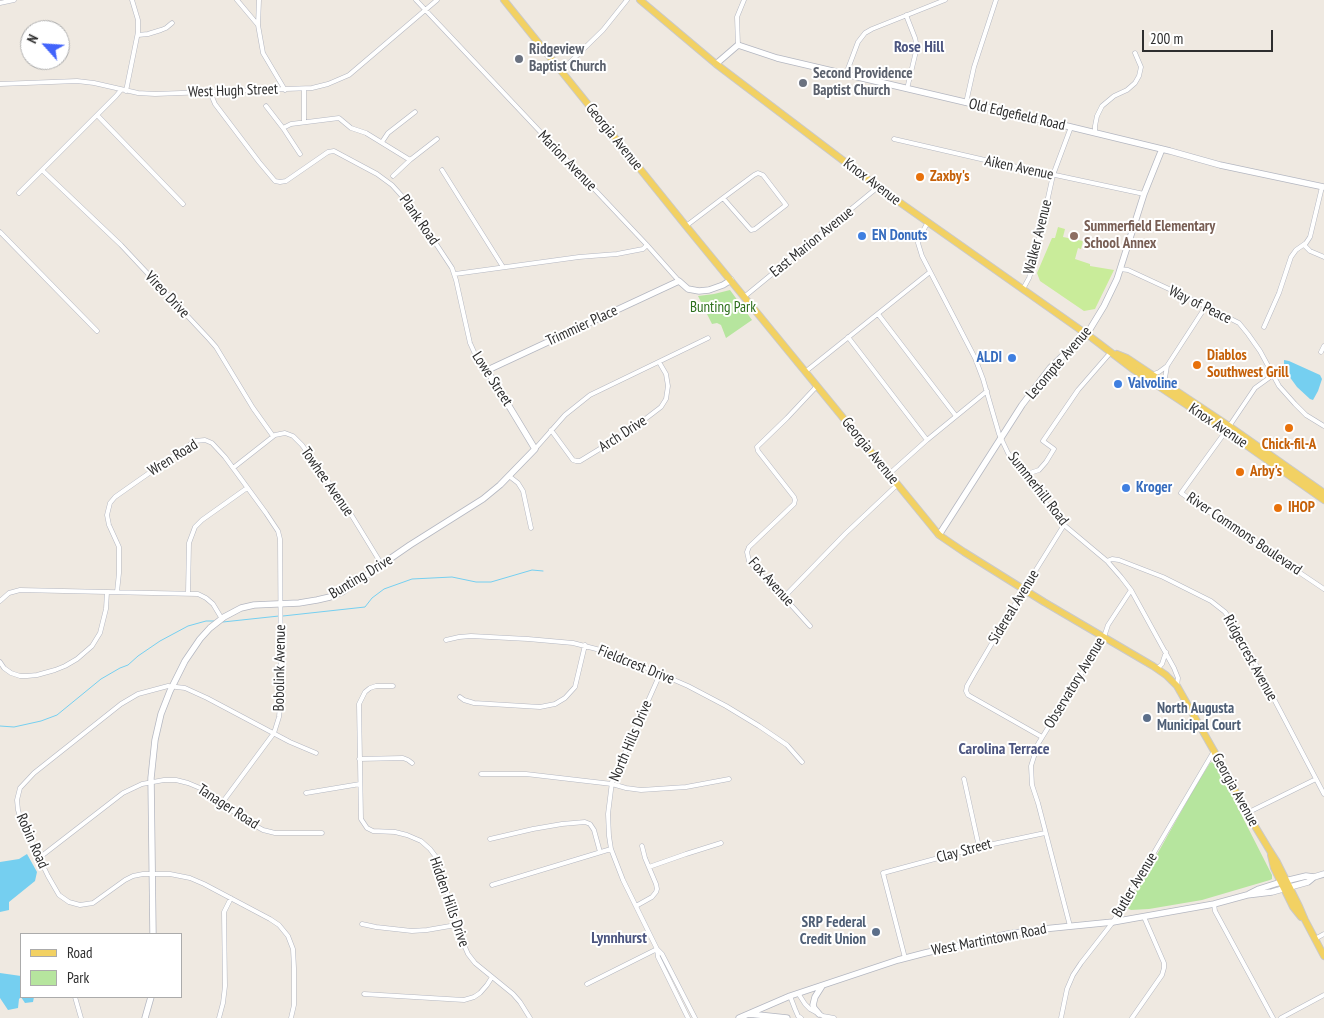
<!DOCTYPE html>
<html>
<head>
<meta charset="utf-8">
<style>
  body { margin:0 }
  #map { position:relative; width:1324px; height:1018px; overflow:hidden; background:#efe9e1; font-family:"PT Sans Narrow",sans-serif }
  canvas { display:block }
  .legend { position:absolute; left:20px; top:933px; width:162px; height:65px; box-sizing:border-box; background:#fff; border:1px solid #ababab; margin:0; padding:6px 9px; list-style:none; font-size:15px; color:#2e2e2e }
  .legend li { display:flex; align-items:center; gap:10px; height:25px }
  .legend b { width:25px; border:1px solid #ababab }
  .north { position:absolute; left:20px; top:20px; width:50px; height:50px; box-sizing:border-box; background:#fff; border:1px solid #ababab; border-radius:50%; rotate:296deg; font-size:14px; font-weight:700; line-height:20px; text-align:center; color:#2e2e2e }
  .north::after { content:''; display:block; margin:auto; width:18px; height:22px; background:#4264fb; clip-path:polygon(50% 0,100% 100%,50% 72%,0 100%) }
  .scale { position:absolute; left:1142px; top:30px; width:131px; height:22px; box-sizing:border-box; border:2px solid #2e2e2e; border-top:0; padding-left:6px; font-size:15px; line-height:18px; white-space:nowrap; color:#2e2e2e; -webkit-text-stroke:4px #fff; paint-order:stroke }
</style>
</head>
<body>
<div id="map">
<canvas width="1324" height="1018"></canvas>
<ul class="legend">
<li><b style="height:6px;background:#f2d163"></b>Road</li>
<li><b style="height:14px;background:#b6e59e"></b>Park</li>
</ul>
<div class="north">N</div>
<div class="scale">200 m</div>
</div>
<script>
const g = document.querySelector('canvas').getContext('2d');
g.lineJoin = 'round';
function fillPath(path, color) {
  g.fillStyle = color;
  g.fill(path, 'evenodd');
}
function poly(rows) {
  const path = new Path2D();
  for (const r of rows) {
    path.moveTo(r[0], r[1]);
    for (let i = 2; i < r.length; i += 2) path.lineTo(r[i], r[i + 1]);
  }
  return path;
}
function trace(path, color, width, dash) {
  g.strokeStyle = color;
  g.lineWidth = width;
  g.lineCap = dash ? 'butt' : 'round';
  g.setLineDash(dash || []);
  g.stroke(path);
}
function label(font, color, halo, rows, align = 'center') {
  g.font = font + ' "PT Sans Narrow",sans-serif';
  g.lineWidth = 4;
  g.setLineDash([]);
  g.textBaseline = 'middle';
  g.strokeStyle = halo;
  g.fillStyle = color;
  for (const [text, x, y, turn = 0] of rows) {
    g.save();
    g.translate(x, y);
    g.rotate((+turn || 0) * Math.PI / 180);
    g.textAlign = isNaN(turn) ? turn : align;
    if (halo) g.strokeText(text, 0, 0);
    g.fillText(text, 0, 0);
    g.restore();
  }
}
const green = poly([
  [730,290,752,320,726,338,721,325,717,323,712,324,698,296,714,294],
  [1212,762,1215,763,1272,875,1272,879,1270,880,1202,900,1149,909,1131,910,1127,908,1129,904,1195,787,1210,763]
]);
const pitch = poly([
  [1058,227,1065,229,1063,237,1083,241,1081,249,1078,248,1075,259,1090,264,1090,266,1114,270,1095,309,1084,311,1040,281,1037,273,1052,238,1055,238]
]);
const water = poly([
  [1284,360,1289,361,1320,375,1322,379,1318,391,1313,400,1310,399,1297,387,1289,376,1284,367],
  [27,854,37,872,35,881,9,902,9,910,0,912,0,862,19,859],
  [0,973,21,976,21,997,34,997,33,1002,25,1003,21,997,19,999,18,1008,8,1010,0,998]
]);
const stream = poly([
  [283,616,365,607,372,598,384,589,412,579,452,577,476,582,491,582,532,570,543,571],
  [223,622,279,616],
  [0,726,14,727,41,721,57,715,101,679,120,668,128,665,138,656,160,641,188,626,206,621,214,621]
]);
const street = poly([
  [237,0,258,25],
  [259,0,258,25,263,53,285,90],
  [416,0,647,245,679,281],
  [0,3,14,0],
  [906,15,915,38,917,47,907,89],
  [138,35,148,34,161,30,166,28,172,23],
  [738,45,737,17,744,0],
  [561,71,603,30,627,0],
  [846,74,858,42,865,33,872,29,945,0],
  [0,84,77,81,94,83,138,93,155,94,312,88,328,84,349,75,437,0],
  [304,89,304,122],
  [126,91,138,32,138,20,132,0],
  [210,92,215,104,259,162,275,181,280,182,286,181,328,152,334,151,377,174,392,185,411,206,452,268,456,280,470,343,475,354,487,372],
  [966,103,974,67,996,0],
  [266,106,283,128,300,154],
  [97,115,183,204],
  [283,128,291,124,339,118,351,128,366,133,410,160],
  [1095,133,1095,126,1097,116,1102,106,1114,96,1127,90,1135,83,1139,76,1141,67,1135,53],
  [894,139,985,160,1144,194],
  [382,142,388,133,415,112],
  [42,170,121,245,209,339,216,347,253,408,273,436],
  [442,170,503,267],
  [393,176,410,160,437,139],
  [19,193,116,96,121,90],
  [928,222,919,238,918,243,922,256,975,358,983,379,999,434,1008,453,1019,469,1052,511,1064,525,1107,561,1121,577,1131,590,1174,668,1178,678,1177,686],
  [686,226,723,198,754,175,758,173,763,175,786,205,755,229,751,230,723,198],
  [0,232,97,331],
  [1304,245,1310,251,1324,257],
  [1120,269,1128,270,1195,301,1239,323,1248,334,1260,351,1279,386,1295,404,1306,415,1324,426],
  [455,274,579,257,617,254,643,249,647,245],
  [1023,289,1029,278,1033,266,1053,175,1071,127],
  [744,297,878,187],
  [878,314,956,416],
  [1264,327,1279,293,1291,257,1296,250,1306,243,1310,237,1322,187],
  [848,337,927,440],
  [1321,352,1324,346],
  [805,372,930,272],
  [1151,375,1159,372,1167,366,1206,306],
  [1273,375,1255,388,1226,431,1181,493,1324,589],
  [1164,384,1167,366],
  [551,430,573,460,576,461,580,461,603,447,644,420,661,407,666,399,668,386,666,374,659,362],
  [535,449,565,415,590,395,708,338],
  [233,468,275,435,285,433,293,436,302,445,313,460,352,516,382,565],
  [889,474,927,440,987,391],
  [1024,475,1039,470,1046,462,1054,449,1043,441,1078,390,1111,352],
  [509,476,518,483,523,491,531,528],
  [1107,561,1112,559,1119,560,1163,577,1211,601,1225,612,1232,622,1254,661,1324,794],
  [107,592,198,594,206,598,213,604,222,619],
  [117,592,119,573,119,547,109,525,107,515,110,503,115,497,132,485,195,441,205,440,212,443,225,457,266,513,278,531,280,539,281,694,279,717,274,733,222,803],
  [188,593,189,543,195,527,202,520,247,488],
  [783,596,786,595,846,533,897,485],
  [0,601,9,593,20,590,107,592,106,609,100,633,92,646,77,659,65,666,55,670,37,675,27,676,20,676,11,673,4,668,0,662],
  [810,626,783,596,776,592,749,561,747,552,749,547,794,504,795,500,794,497,758,451,757,447,787,418,817,386],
  [446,640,459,637,471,636,528,639,573,643,612,653,688,686,726,706,759,726,787,745,802,762],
  [1157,669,1162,664,1166,652],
  [660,674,612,782,608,814,609,836,611,849,623,880,657,949,658,957,688,1018],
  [393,686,376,686,370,688,365,692,359,704,361,819,367,828,373,831,395,832,407,835,421,841,430,849,436,857,440,867,457,929,468,954,475,963,513,994,520,1002,530,1018],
  [460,697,464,700,474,703,540,707,555,704,565,698,575,687,585,645],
  [1042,737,968,695,966,691,967,686,975,672,1024,589,1064,525],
  [359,759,403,758,408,760,412,763],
  [481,774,526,774,612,784,626,788,641,790,686,787,729,779],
  [964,779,979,847],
  [306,793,360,784],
  [1247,813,1316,779],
  [490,839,533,829,562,824,585,822,590,824,594,830,600,852],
  [39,858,123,793,142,784,164,780,176,780,188,783,200,788,247,821,263,830,275,833,322,833],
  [649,867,686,854,721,843],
  [492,885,611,849],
  [1214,904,1215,911,1273,1018],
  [636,906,652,897,656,892,657,889,656,884,645,858,642,846],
  [362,924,376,927,412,931,427,930,456,925],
  [1070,926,1038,803,1032,785,1031,766,1038,744,1104,637,1108,625,1131,590],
  [1315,939,1324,934],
  [657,949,662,954,695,1018],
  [905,958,883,873,979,847,1045,833],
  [587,984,657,949],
  [798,993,805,1004,810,1009,823,1016,834,1018],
  [364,994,464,1000,474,997,480,993,487,985,492,977],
  [790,996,795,1009,798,1016,801,1018],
  [75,997,81,1018],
  [219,1018,223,1003,225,986,224,912,231,898],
  [291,1018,294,1005,294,968,293,949,288,936,279,925,270,919,204,884,190,878,170,874,143,874,133,876,125,880,93,903,80,905,69,902,59,895,48,876,21,820,18,810,17,800,20,788,34,773,121,704,138,694,168,686,185,688,207,698,290,742,316,753],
  [1061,1018,1067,989,1073,975,1081,963,1113,922,1214,751],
  [1132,1018,1162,975,1164,968,1164,963,1144,917],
  [1281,1018,1324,995]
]);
const secondary = poly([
  [716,64,738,45,777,58,1071,127,1170,151,1220,165,1324,187],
  [939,535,1022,405,1050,368,1075,344,1087,334,1104,306,1117,279,1144,194,1162,149],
  [1249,894,1259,889,1281,882,1306,876,1314,877],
  [153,934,151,778,155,740,161,714,170,691,185,661,200,639,210,628,224,617,241,608,254,605,299,603,317,600,330,597,342,592,410,545,483,499,500,485,535,449,492,378,487,372,492,368,679,281,688,289,699,291,709,290,723,285,731,280],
  [749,1014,787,1018],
  [819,1014,814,1008,813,1005,815,997,822,986],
  [145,1018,151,997],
  [739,1018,790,996,898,960,925,953,1008,934,1043,929,1113,922,1214,904,1247,895,1272,892,1308,882,1314,877,1324,874]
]);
const primary = poly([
  [504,0,686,226,939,535,964,552,1044,602,1153,666,1166,675,1177,686,1214,751,1247,813,1270,851,1277,862,1299,906,1305,920,1324,956],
  [640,0,716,64,878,187,1092,338,1134,370,1226,431,1324,500],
  [1117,354,1127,358,1229,426,1324,493],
  [1271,855,1274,868,1293,907,1301,917]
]);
const markers = [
  [519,59,5,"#6b7280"],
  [803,83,5,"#6b7280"],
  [920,177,5,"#e8710a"],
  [862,236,5,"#3f7fe0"],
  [1074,236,5,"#8d6e63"],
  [1012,358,5,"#3f7fe0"],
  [1197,365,5,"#e8710a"],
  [1118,384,5,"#3f7fe0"],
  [1289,428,5,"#e8710a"],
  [1240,472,5,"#e8710a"],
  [1126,488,5,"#3f7fe0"],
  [1278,508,5,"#e8710a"],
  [1147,718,5,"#5c6f8a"],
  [876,932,5,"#5c6f8a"]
];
const worshipNames = [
  ["Ridgeview",529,50],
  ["Baptist Church",529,67],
  ["Second Providence",813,74],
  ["Baptist Church",813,91]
];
const streetNames = [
  ["West Hugh Street",233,91,-2],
  ["Old Edgefield Road",1017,115,13],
  ["Georgia Avenue",614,137,51],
  ["Marion Avenue",567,161,46],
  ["Aiken Avenue",1019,168,12],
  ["Knox Avenue",872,182,37],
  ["Plank Road",419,220,55],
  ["Walker Avenue",1038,237,-76],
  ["East Marion Avenue",812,242,-39],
  ["Vireo Drive",167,295,47],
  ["Way of Peace",1200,305,26],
  ["Trimmier Place",582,326,-25],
  ["Lecompte Avenue",1059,363,-49],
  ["Lowe Street",492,379,57],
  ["Knox Avenue",1218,426,34],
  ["Arch Drive",623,434,-33],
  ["Georgia Avenue",870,451,51],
  ["Wren Road",173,458,-32],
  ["Towhee Avenue",327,482,55],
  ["Summerhill Road",1038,489,52],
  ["River Commons Boulevard",1244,534,34],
  ["Bunting Drive",361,577,-31],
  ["Fox Avenue",771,582,48],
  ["Sidereal Avenue",1014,607,-59],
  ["Ridgecrest Avenue",1250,658,61],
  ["Fieldcrest Drive",636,665,22],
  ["Bobolink Avenue",280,668,-89],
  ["Observatory Avenue",1075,683,-59],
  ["North Hills Drive",631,741,-67],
  ["Georgia Avenue",1235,790,61],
  ["Tanager Road",228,807,33],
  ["Robin Road",32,841,66],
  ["Clay Street",964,851,-15],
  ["Butler Avenue",1135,885,-59],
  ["Hidden Hills Drive",449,902,71],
  ["West Martintown Road",989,940,-11]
];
const foodNames = [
  ["Zaxby's",930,177],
  ["Diablos",1207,356],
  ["Southwest Grill",1207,373],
  ["Chick-fil-A",1289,445,"center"],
  ["Arby's",1250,472],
  ["IHOP",1288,508]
];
const educationNames = [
  ["Summerfield Elementary",1084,227],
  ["School Annex",1084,244]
];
const shopNames = [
  ["EN Donuts",872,236],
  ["ALDI",1002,358,"right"],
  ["Valvoline",1128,384],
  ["Kroger",1136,488]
];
const parkNames = [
  ["Bunting Park",723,308]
];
const serviceNames = [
  ["North Augusta",1157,709],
  ["Municipal Court",1157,726],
  ["SRP Federal",866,923,"right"],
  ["Credit Union",866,940,"right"]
];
const neighbourhoodNames = [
  ["Rose Hill",919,47],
  ["Carolina Terrace",1004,749],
  ["Lynnhurst",619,938]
];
fillPath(green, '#b6e59e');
fillPath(pitch, '#c9ec9a');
fillPath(water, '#75cff0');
trace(stream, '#75cff0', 1);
trace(street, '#b4b7c1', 5);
trace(secondary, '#b4b7c1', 7);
trace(primary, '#c9c9c9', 8);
trace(street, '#fff', 4);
trace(secondary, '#fff', 5.5);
trace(primary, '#f2d163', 6);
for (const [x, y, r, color] of markers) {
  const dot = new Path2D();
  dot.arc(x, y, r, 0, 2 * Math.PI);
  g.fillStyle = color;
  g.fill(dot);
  trace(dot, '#fff', 2);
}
label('bold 15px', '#5b616d', '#fff', worshipNames, 'left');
label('15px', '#2e2e2e', '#fff', streetNames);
label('bold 15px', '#c56008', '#fff', foodNames, 'left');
label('bold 15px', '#785e54', '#fff', educationNames, 'left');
label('bold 15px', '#366cbe', '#fff', shopNames, 'left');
label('15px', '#2c6e1b', '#fff', parkNames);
label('bold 15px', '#4e5e75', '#fff', serviceNames, 'left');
label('bold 16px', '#4d5680', '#fff', neighbourhoodNames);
</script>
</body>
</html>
